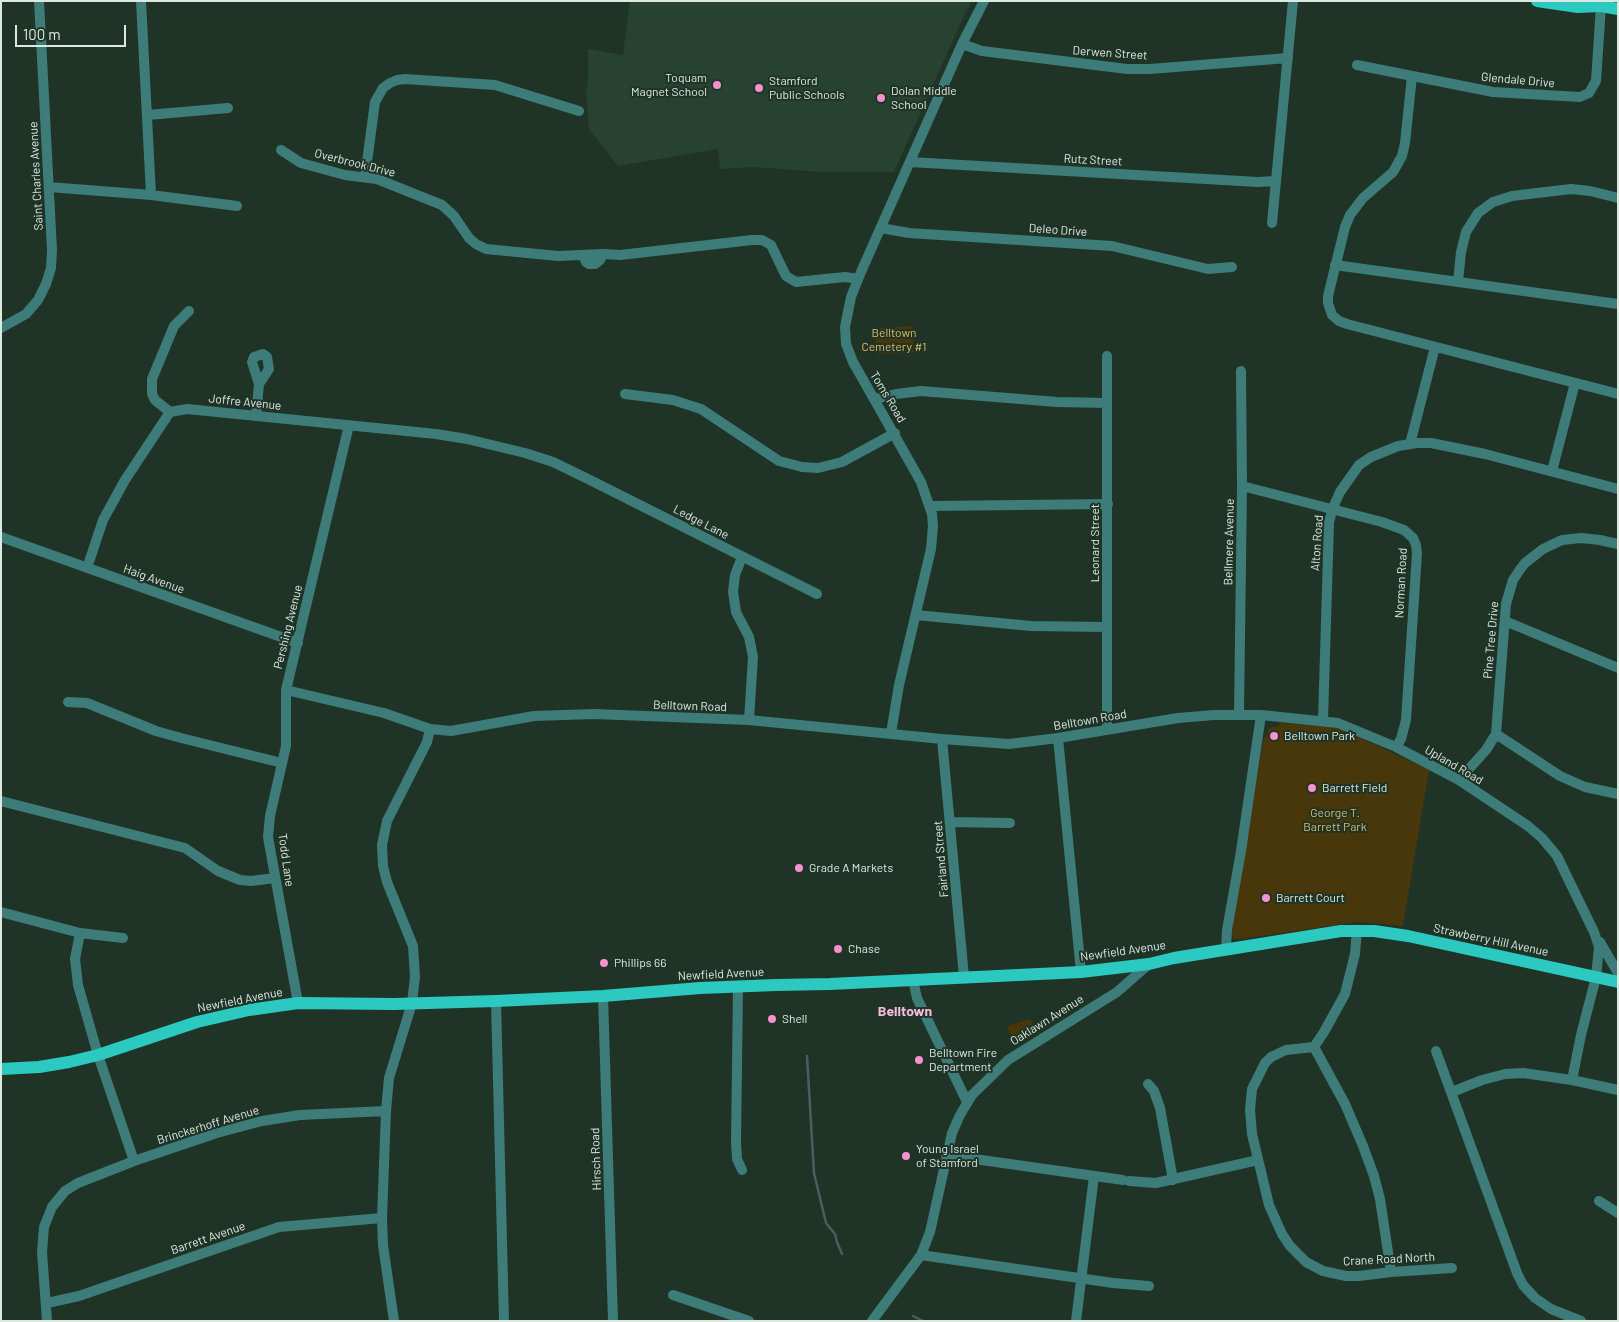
<!DOCTYPE html>
<html>
<head>
<meta charset="utf-8">
<style>
  body { margin:0 }
  #map { position:relative; width:1619px; height:1322px; overflow:hidden; background:#1f3427; font-family:Barlow,sans-serif }
  canvas { display:block }
  .frame { position:absolute; inset:0; border:2px solid #dce9e0; pointer-events:none }
  .scale { position:absolute; left:15px; top:25px; width:111px; height:22px; box-sizing:border-box; border:2px solid #dce9e0; border-top:0; padding-left:6px; font-size:15px; line-height:18px; white-space:nowrap; color:#dce9e0; -webkit-text-stroke:4px #1f3427; paint-order:stroke }
</style>
</head>
<body>
<div id="map">
<canvas width="1619" height="1322"></canvas>
<div class="frame"></div>
<div class="scale">100 m</div>
</div>
<script>
const g = document.querySelector('canvas').getContext('2d');
g.lineJoin = 'round';
function fillPath(path, color) {
  g.fillStyle = color;
  g.fill(path, 'evenodd');
}
function poly(rows) {
  const path = new Path2D();
  for (const r of rows) {
    path.moveTo(r[0], r[1]);
    for (let i = 2; i < r.length; i += 2) path.lineTo(r[i], r[i + 1]);
  }
  return path;
}
function trace(path, color, width, dash) {
  g.strokeStyle = color;
  g.lineWidth = width;
  g.lineCap = dash ? 'butt' : 'round';
  g.setLineDash(dash || []);
  g.stroke(path);
}
function label(font, color, halo, rows, align = 'center') {
  g.font = font + ' Barlow,sans-serif';
  g.lineWidth = 4;
  g.setLineDash([]);
  g.textBaseline = 'middle';
  g.strokeStyle = halo;
  g.fillStyle = color;
  for (const [text, x, y, turn = 0] of rows) {
    g.save();
    g.translate(x, y);
    g.rotate((+turn || 0) * Math.PI / 180);
    g.textAlign = isNaN(turn) ? turn : align;
    if (halo) g.strokeText(text, 0, 0);
    g.fillText(text, 0, 0);
    g.restore();
  }
}
const built = poly([
  [630,1,972,1,963,18,894,172,821,172,754,167,720,169,718,149,618,166,589,129,586,93,588,82,588,49,623,55]
]);
const green = poly([
  [912,326,914,353,876,354,875,328],
  [1279,723,1325,726,1341,729,1429,770,1403,926,1358,922,1240,939,1234,939,1232,934,1233,922,1264,737,1266,737,1269,728,1279,726],
  [1030,1019,1036,1034,1014,1046,1007,1026]
]);
const stream = poly([
  [807,1056,814,1173,826,1223,835,1234,837,1242,842,1254],
  [913,1316,923,1321]
]);
const minor = poly([
  [141,1,151,195],
  [962,44,982,51,1127,69,1150,69,1288,58],
  [1357,65,1493,92,1580,97,1589,93,1596,81,1601,6],
  [1412,76,1405,143,1402,156,1393,172,1363,198,1350,215,1345,227,1328,296,1328,303,1332,315,1339,321,1347,324,1618,394],
  [148,115,228,108],
  [281,150,301,163,345,175,377,179,442,205,454,216,469,238,476,244,486,249,558,256,603,254,620,255,752,240,762,240,771,245,786,276,796,282,845,277,858,279],
  [910,162,1258,182,1275,181],
  [365,177,375,102,383,88,390,83,397,80,405,79,495,85,579,111],
  [49,187,151,195,237,206],
  [1272,223,1293,1],
  [881,228,909,233,1112,246,1208,269,1232,267],
  [583,255,586,262,589,264,595,264,600,260,603,254],
  [1335,265,1618,304],
  [1458,282,1461,252,1466,232,1478,213,1493,202,1512,196,1571,189,1590,191,1618,198],
  [1,328,26,314,38,300,46,284,51,268,52,250,39,1],
  [1107,356,1107,730],
  [625,394,673,400,701,409,779,461,802,467,818,468,842,462,895,433],
  [875,399,896,394,921,391,1057,402,1107,403],
  [170,412,155,400,152,394,152,379,174,326,189,311],
  [256,416,259,384,252,362,254,357,263,354,267,357,269,369,259,384],
  [1410,444,1435,347],
  [1552,471,1575,383],
  [1242,486,1382,522,1404,530,1413,538,1416,545,1417,553,1406,720,1401,739,1396,747],
  [931,506,1108,504],
  [1,537,298,643],
  [742,557,735,575,733,592,736,612,749,637,753,657,749,720],
  [87,568,103,520,125,480,170,412,187,409,436,434,467,439,525,453,553,462,588,479,817,594],
  [916,615,1031,626,1106,627],
  [1505,621,1618,668],
  [286,690,384,713,430,729],
  [68,702,87,703,156,731,181,738,282,763],
  [1239,714,1242,486,1241,371],
  [1323,720,1329,523,1332,510,1340,492,1359,465,1371,457,1398,446,1417,443,1431,443,1485,454,1618,489],
  [891,733,899,685,931,549,933,526,932,514,921,482,853,362,846,344,845,327,851,297,861,272,962,44,984,1],
  [1496,734,1560,776,1585,787,1618,794],
  [1058,738,1081,972],
  [942,739,964,977],
  [1459,780,1486,750,1496,734,1506,604,1513,580,1519,571,1525,563,1543,549,1562,540,1581,538,1600,540,1618,544],
  [1,801,185,848,218,871,240,880,251,881,275,878],
  [950,822,1010,823],
  [1,912,80,933,123,938],
  [1357,930,1355,954,1345,994,1324,1032,1314,1047,1286,1050,1271,1057,1265,1063,1252,1089,1250,1110,1252,1134,1269,1205,1282,1234,1290,1246,1306,1262,1323,1271,1346,1276,1359,1276,1391,1272,1452,1268],
  [80,933,75,959,78,985,98,1055,134,1161],
  [1600,942,1618,973],
  [1226,949,1227,930,1241,851,1261,715],
  [913,980,917,998,967,1102],
  [738,987,736,1142,737,1159,742,1170],
  [603,996,613,1321],
  [496,1001,504,1321],
  [298,1003,268,837,270,816,286,746,286,690,349,425],
  [1314,1047,1345,1104,1363,1146,1374,1176,1380,1199,1391,1272],
  [1436,1051,1517,1273,1523,1285,1535,1298,1551,1309,1581,1321],
  [1148,1084,1154,1091,1160,1108,1173,1180],
  [1452,1092,1482,1080,1505,1074,1523,1073,1572,1080,1618,1090],
  [946,1155,1123,1180],
  [1129,1181,1156,1183,1258,1160],
  [1599,1201,1618,1213],
  [921,1255,1113,1283,1149,1286],
  [673,1295,749,1321],
  [47,1303,79,1296,279,1227,382,1218],
  [47,1321,42,1252,44,1227,52,1207,65,1191,78,1183,134,1161,217,1133,262,1121,300,1115,386,1111],
  [394,1321,383,1245,382,1218,386,1111,389,1078,412,1003,415,977,413,946,387,882,383,866,382,845,387,821,427,742,430,729,451,731,534,716,594,714,749,720,942,739,1009,744,1058,738,1178,718,1214,715,1261,715,1338,723,1396,747,1459,780,1528,826,1542,838,1557,856,1594,932,1599,947,1596,977,1581,1035,1572,1080],
  [872,1321,921,1255,930,1232,952,1133,960,1115,972,1095,1008,1060,1117,992,1149,964],
  [1076,1321,1094,1176]
]);
const major = poly([
  [1537,1,1578,7,1601,6,1618,9],
  [1,1069,39,1067,69,1062,98,1055,197,1022,249,1010,298,1003,394,1004,496,1001,603,996,700,988,776,985,830,984,1081,972,1149,964,1174,958,1341,931,1374,931,1408,936,1618,982]
]);
const markers = [
  [717,85,5,"#f790ce"],
  [759,88,5,"#f790ce"],
  [881,98,5,"#f790ce"],
  [1274,736,5,"#f790ce"],
  [1312,788,5,"#f790ce"],
  [799,868,5,"#f790ce"],
  [1266,898,5,"#f790ce"],
  [838,949,5,"#f790ce"],
  [604,963,5,"#f790ce"],
  [772,1019,5,"#f790ce"],
  [919,1060,5,"#f790ce"],
  [906,1156,5,"#f790ce"]
];
const streetNames = [
  ["Derwen Street",1110,53,4],
  ["Glendale Drive",1518,80,5],
  ["Rutz Street",1093,160,3],
  ["Overbrook Drive",355,163,14],
  ["Saint Charles Avenue",36,176,-93],
  ["Deleo Drive",1058,230,4],
  ["Toms Road",888,397,59],
  ["Joffre Avenue",245,402,6],
  ["Ledge Lane",701,522,27],
  ["Bellmere Avenue",1229,542,-89],
  ["Leonard Street",1095,543,-90],
  ["Alton Road",1317,543,-86],
  ["Haig Avenue",154,579,20],
  ["Norman Road",1401,583,-87],
  ["Pershing Avenue",288,627,-76],
  ["Pine Tree Drive",1491,640,-85],
  ["Belltown Road",690,706,2],
  ["Belltown Road",1090,720,-10],
  ["Upland Road",1454,765,30],
  ["Fairland Street",941,859,-95],
  ["Todd Lane",286,860,82],
  ["Strawberry Hill Avenue",1491,940,12],
  ["Newfield Avenue",1123,951,-8],
  ["Newfield Avenue",721,974,-3],
  ["Newfield Avenue",240,1000,-11],
  ["Oaklawn Avenue",1047,1020,-32],
  ["Brinckerhoff Avenue",208,1125,-17],
  ["Hirsch Road",596,1159,-92],
  ["Barrett Avenue",208,1238,-19],
  ["Crane Road North",1389,1259,-3]
];
const poiNames = [
  ["Toquam",707,78,"right"],
  ["Magnet School",707,92,"right"],
  ["Stamford",769,81],
  ["Public Schools",769,95],
  ["Dolan Middle",891,91],
  ["School",891,105],
  ["Belltown Park",1284,736],
  ["Barrett Field",1322,788],
  ["Grade A Markets",809,868],
  ["Barrett Court",1276,898],
  ["Chase",848,949],
  ["Phillips 66",614,963],
  ["Shell",782,1019],
  ["Belltown Fire",929,1053],
  ["Department",929,1067],
  ["Young Israel",916,1149],
  ["of Stamford",916,1163]
];
const parkNames = [
  ["Belltown",894,333],
  ["Cemetery #1",894,347],
  ["George T.",1335,813],
  ["Barrett Park",1335,827]
];
const neighbourhoodNames = [
  ["Belltown",905,1011]
];
fillPath(built, '#274231');
fillPath(green, '#48370a');
trace(stream, '#4a5e62', 2.5);
trace(minor, '#3d7c78', 10);
trace(major, '#2cc9c1', 12);
for (const [x, y, r, color] of markers) {
  const dot = new Path2D();
  dot.arc(x, y, r, 0, 2 * Math.PI);
  g.fillStyle = color;
  g.fill(dot);
  trace(dot, '#1f3427', 2);
}
label('12px', '#dce9e0', '#1f3427', streetNames);
label('12px', '#dce9e0', '#1f3427', poiNames, 'left');
label('12px', '#dfba63', '#1f3427', parkNames);
label('bold 14px', '#f8bcde', '#1f3427', neighbourhoodNames);
</script>
</body>
</html>
